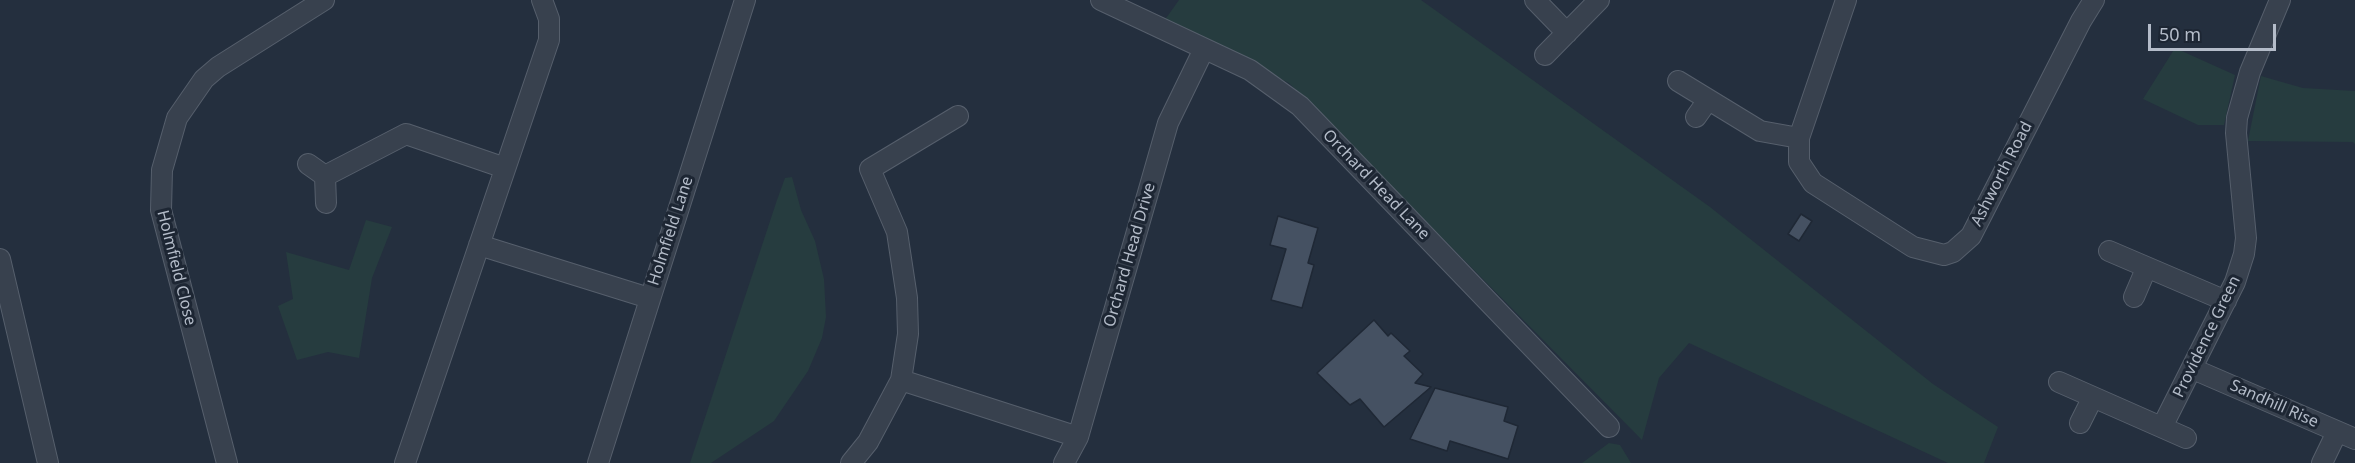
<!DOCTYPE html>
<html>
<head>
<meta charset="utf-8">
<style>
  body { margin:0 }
  #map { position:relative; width:2355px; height:463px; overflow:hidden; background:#242f3e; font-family:"Noto Sans",sans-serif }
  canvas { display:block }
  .scale { position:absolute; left:2148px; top:24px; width:128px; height:27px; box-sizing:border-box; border:3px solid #b4bcc9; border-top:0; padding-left:8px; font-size:18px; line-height:21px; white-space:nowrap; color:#b4bcc9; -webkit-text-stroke:4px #1d2633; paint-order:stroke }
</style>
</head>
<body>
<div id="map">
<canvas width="2355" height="463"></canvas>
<div class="scale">50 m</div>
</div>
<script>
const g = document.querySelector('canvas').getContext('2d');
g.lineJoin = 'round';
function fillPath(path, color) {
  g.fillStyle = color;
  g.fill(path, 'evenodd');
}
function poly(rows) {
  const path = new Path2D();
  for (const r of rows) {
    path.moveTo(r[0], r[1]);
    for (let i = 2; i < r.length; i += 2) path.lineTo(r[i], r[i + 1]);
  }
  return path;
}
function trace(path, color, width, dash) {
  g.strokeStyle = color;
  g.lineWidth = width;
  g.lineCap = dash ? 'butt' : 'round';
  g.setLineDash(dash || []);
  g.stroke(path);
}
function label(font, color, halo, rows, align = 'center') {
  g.font = font + ' "Noto Sans",sans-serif';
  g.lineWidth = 6;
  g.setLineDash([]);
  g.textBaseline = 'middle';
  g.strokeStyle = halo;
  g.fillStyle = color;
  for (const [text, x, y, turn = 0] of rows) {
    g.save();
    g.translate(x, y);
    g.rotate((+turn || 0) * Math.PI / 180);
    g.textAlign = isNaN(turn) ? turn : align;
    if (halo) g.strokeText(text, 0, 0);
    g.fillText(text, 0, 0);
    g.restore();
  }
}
const green = poly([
  [1179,0,1421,0,1710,207,1933,384,1998,427,1984,463,1948,463,1689,343,1659,378,1642,440,1289,83,1164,21],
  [2175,48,2235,75,2224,125,2198,125,2143,99],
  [2261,76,2303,88,2355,91,2355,144,2353,142,2248,141],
  [792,177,801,210,815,241,824,279,826,317,822,338,808,371,774,421,711,463,690,463,777,200,785,178],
  [366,220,392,227,372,278,359,358,328,352,297,360,278,306,293,299,286,252,349,270],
  [1609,443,1620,445,1631,463,1582,463]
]);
const building = poly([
  [1801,214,1812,221,1799,241,1788,234,1801,214],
  [1278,216,1318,228,1308,263,1314,265,1302,308,1271,300,1286,249,1270,245,1278,216],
  [1374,320,1388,336,1391,333,1410,351,1404,356,1423,374,1415,383,1431,387,1384,427,1360,399,1350,405,1317,373,1374,320],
  [1435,388,1508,407,1504,421,1518,426,1508,459,1450,441,1447,451,1410,439,1435,388]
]);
const minor = poly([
  [1101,0,1250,70,1300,106,1609,427],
  [1535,0,1567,33],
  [1846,0,1799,138,1799,162,1813,183,1913,247,1944,255,1953,252,1971,236,2081,21,2094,0],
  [1545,55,1599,0],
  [1678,81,1760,131,1799,138],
  [1696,117,1708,100],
  [308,164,325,176,326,203],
  [325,176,406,134,505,168],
  [479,245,649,298],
  [2109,251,2226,301],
  [0,259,48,463],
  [2134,297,2146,269],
  [2193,369,2355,439],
  [901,380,1078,437],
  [2059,382,2186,438],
  [2080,423,2093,397],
  [2162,427,2235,282,2244,254,2246,238,2236,133,2237,118,2250,72,2280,0],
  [227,463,161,210,162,170,177,118,204,79,218,67,324,0],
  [405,463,549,40,549,19,542,0],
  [598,463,745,0],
  [851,463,868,442,901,380,908,334,907,298,897,232,870,169,958,116],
  [1064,463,1078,437,1168,123,1204,49],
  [2322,463,2337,432]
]);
const streetNames = [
  ["Ashworth Road",2002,174,-63],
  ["Orchard Head Lane",1376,185,46],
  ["Holmfield Lane",671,231,-72],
  ["Orchard Head Drive",1130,255,-74],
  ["Holmfield Close",176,268,76],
  ["Providence Green",2207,337,-64],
  ["Sandhill Rise",2274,404,24]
];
fillPath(green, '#263c3f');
fillPath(building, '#455162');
trace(building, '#1f2835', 1.5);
trace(minor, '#565f6c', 22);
trace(minor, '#38414e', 20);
label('16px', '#b4bcc9', '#1d2633', streetNames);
</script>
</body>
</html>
